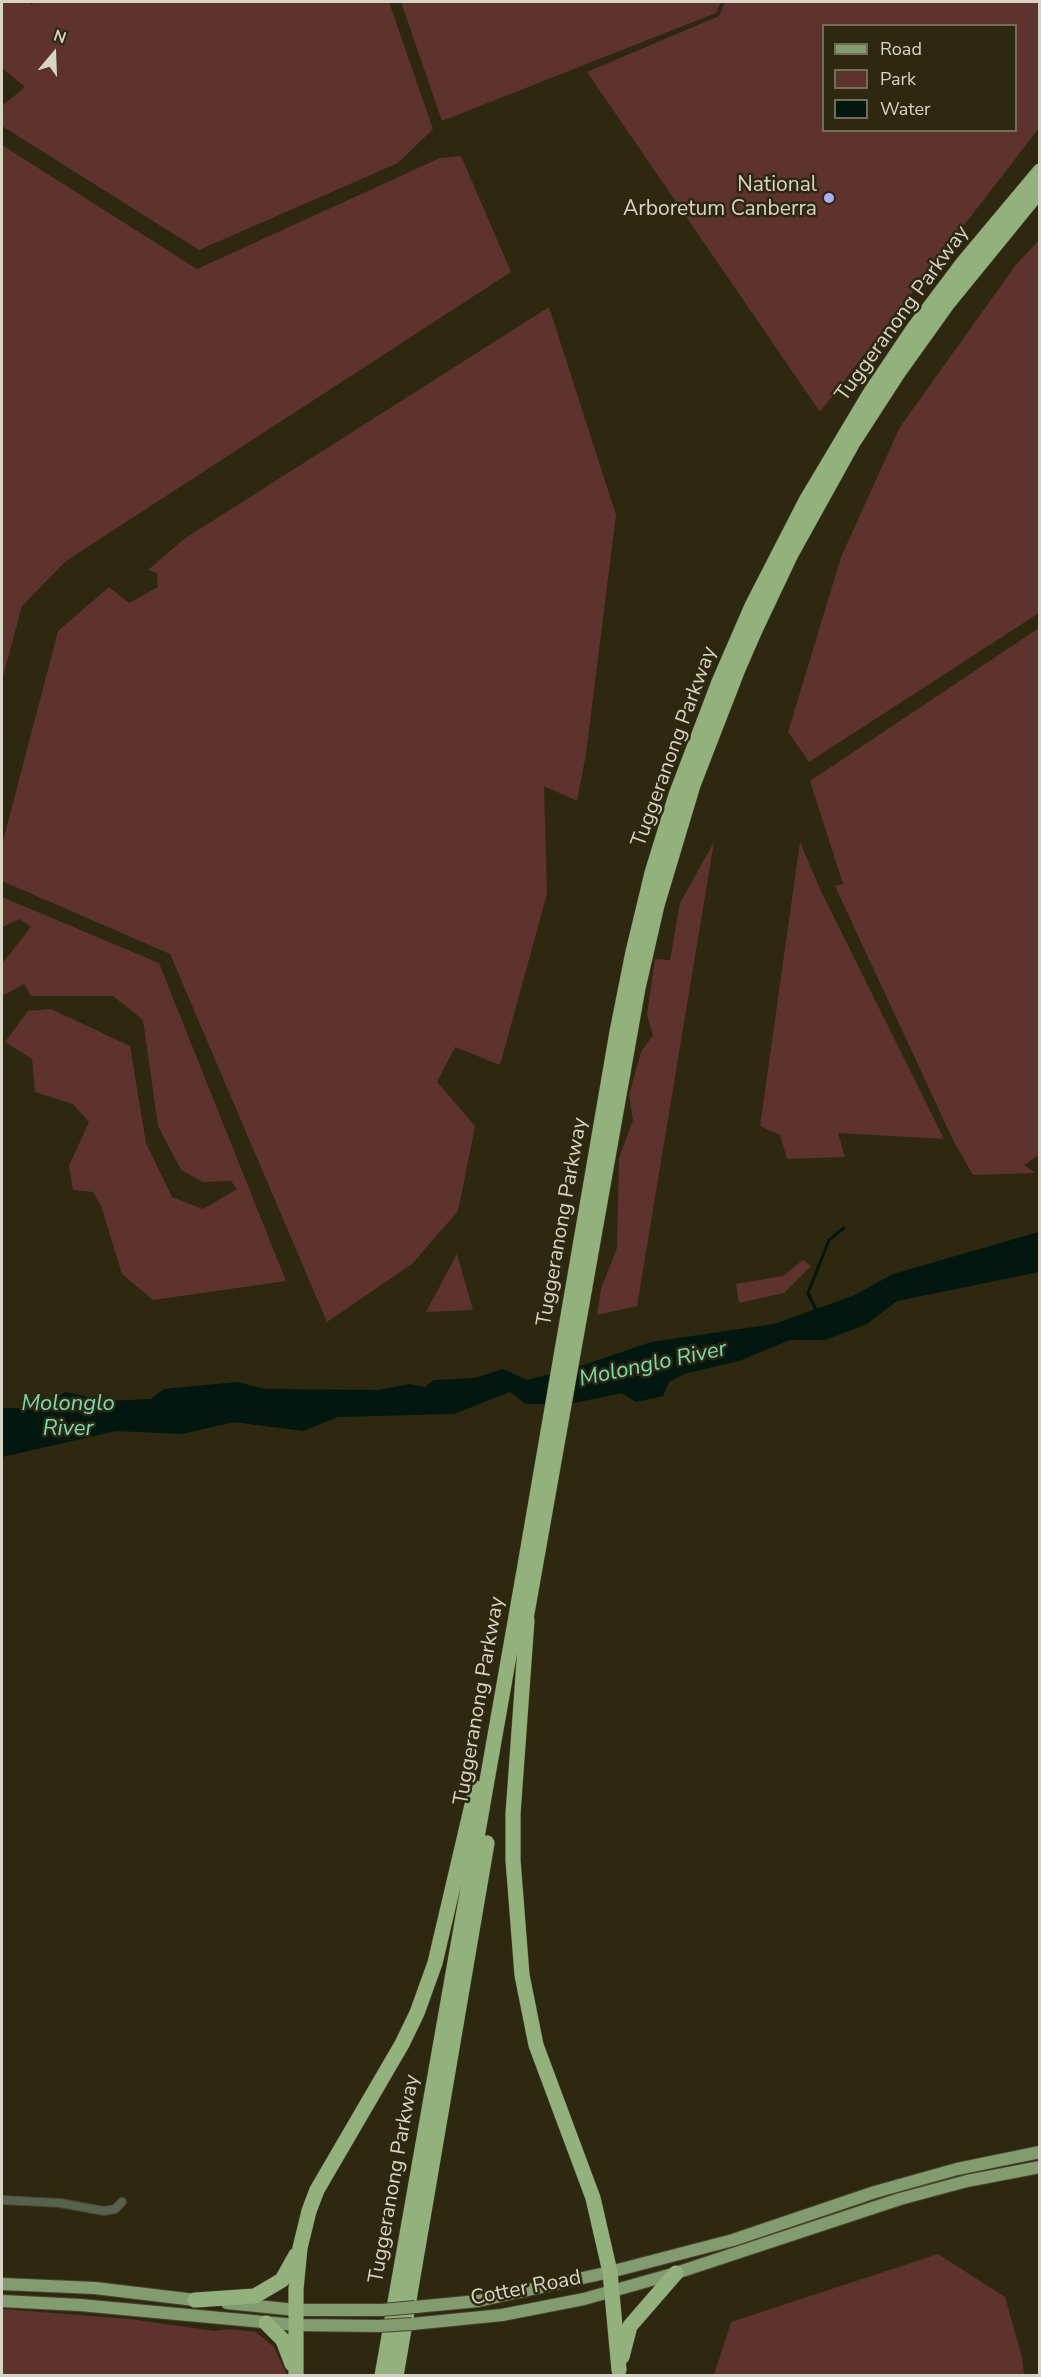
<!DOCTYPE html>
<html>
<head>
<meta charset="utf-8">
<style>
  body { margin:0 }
  #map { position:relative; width:1041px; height:2377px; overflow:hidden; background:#2e2810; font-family:"Nunito Sans",sans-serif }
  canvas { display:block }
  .frame { position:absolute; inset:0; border:3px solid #d7d4c5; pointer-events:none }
  .legend { position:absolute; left:822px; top:24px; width:195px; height:108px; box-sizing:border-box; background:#2e2810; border:2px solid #726d58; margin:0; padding:8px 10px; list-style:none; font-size:18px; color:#d7d4c5 }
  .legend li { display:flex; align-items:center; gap:12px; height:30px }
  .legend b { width:30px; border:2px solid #726d58 }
  .north { position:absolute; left:24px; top:24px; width:60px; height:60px; -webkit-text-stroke:4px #2e2810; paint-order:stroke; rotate:19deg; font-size:16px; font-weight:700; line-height:24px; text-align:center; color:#d7d4c5 }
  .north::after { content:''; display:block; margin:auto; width:21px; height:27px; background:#d7d4c5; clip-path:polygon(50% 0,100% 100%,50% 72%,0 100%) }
</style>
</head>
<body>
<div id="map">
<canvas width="1041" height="2377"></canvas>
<div class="frame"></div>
<ul class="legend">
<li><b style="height:8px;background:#829b6f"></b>Road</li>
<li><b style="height:16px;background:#5e322d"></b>Park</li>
<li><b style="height:16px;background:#02170f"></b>Water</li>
</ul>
<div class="north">N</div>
</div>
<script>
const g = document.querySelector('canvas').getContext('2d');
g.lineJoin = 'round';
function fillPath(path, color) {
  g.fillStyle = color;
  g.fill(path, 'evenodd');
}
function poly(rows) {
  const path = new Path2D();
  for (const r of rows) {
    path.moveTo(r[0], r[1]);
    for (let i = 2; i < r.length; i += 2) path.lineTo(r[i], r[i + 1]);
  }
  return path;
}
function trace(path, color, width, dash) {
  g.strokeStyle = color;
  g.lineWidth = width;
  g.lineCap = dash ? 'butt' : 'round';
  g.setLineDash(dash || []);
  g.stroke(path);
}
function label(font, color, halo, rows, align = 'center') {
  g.font = font + ' "Nunito Sans",sans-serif';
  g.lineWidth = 5;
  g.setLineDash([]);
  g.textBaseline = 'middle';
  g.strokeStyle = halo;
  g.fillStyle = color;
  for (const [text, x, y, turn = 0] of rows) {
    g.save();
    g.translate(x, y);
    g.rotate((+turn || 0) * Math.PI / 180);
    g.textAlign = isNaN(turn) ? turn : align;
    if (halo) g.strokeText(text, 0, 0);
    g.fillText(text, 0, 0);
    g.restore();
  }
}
const green = poly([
  [2,2,30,2,32,5,33,2,389,2,433,129,398,163,199,250,2,126,2,106,25,87,2,68],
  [401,2,721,2,716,13,442,121],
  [725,2,1039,2,1039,128,820,412,587,72,719,16],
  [824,26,1016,26,1016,130,824,130],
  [2,145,197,269,440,158,461,156,511,272,66,561,22,606,2,680],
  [1039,240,1039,613,809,762,788,732,841,557,900,427,1015,266],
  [549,307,616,515,586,754,577,801,544,786,547,894,500,1065,455,1047,437,1082,475,1126,458,1211,412,1264,327,1322,170,954,2,881,2,845,58,631,109,587,129,603,158,587,157,573,148,570,184,539],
  [1039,628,1039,1155,1024,1165,1035,1173,973,1175,953,1140,835,886,843,884,810,781],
  [714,842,637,1306,597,1315,601,1289,617,1248,619,1158,633,1120,629,1095,641,1052,653,1035,647,1015,655,959,670,960,680,903],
  [800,842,820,889,944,1139,838,1133,845,1157,787,1159,780,1135,760,1126],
  [2,897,159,963,286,1281,153,1300,122,1274,101,1206,93,1192,73,1190,69,1166,89,1122,73,1104,35,1092,32,1059,5,1042,28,1011,51,1009,130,1046,146,1143,172,1197,203,1209,237,1189,231,1181,203,1182,181,1170,158,1126,143,1020,113,996,31,996,24,984,2,996,2,962,5,960,31,927,20,919,2,927],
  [457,1254,473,1310,426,1312],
  [803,1260,811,1266,784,1293,739,1303,736,1284,783,1276],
  [938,2254,1005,2297,1022,2357,1024,2375,714,2375,731,2322],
  [2,2309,130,2319,216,2331,229,2329,256,2332,274,2347,287,2375,2,2375]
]);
const water = poly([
  [1039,1232,1039,1272,897,1301,867,1324,825,1340,790,1340,739,1361,684,1374,669,1382,663,1396,636,1402,622,1393,569,1404,526,1404,510,1392,454,1414,338,1417,303,1431,234,1422,182,1434,116,1431,2,1457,2,1408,37,1408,66,1392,107,1401,151,1399,164,1389,237,1382,265,1389,378,1390,410,1384,425,1387,434,1380,475,1378,503,1369,527,1380,575,1368,651,1342,774,1324,855,1295,893,1274]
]);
const stream = poly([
  [817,1312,808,1293,829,1240,844,1228]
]);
const street = poly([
  [2,2200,60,2203,104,2211,115,2209,122,2202]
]);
const primary = poly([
  [2,2284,95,2288,203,2301],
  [2,2301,80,2305,296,2325,379,2326],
  [227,2303,296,2310,382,2310],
  [415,2307,478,2301,610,2272,733,2240,875,2192,957,2169,1040,2152],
  [412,2324,502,2315,584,2299,676,2273,900,2199,967,2181,1040,2167]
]);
const highway = poly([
  [527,1620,513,1814,513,1860,522,1975,536,2045,593,2198,610,2272,619,2370],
  [524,1630,638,988,657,905,693,785,738,669,755,630,791,554,852,444,898,373,948,303,1040,190],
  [195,2300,255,2296,282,2280,296,2255],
  [266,2323,283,2340,292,2364],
  [622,2357,630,2326,676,2273],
  [296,2376,296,2289,300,2248,309,2211,317,2190,402,2044,417,2013,435,1963,476,1788],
  [382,2376,524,1571,617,1032,633,952,652,873,676,795,719,682,752,606,807,499,869,395,914,328,963,263,1040,171],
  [396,2376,487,1843]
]);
const primaryBridge = poly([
  [382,2310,415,2307],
  [379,2326,412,2324]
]);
const markers = [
  [829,198,6,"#adaffb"]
];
const poiNames = [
  ["National",817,186],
  ["Arboretum Canberra",817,210]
];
const streetNames = [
  ["Tuggeranong Parkway",903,314,-54],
  ["Tuggeranong Parkway",675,747,-70],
  ["Tuggeranong Parkway",563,1222,-80],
  ["Tuggeranong Parkway",480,1701,-80],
  ["Tuggeranong Parkway",395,2179,-80],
  ["Cotter Road",526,2289,-11]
];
const waterNames = [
  ["Molonglo River",653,1365,-12],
  ["Molonglo",68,1405],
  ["River",68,1430]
];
fillPath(green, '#5e322d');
fillPath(water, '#02170f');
trace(stream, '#02170f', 3);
trace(street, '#49442d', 10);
trace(primary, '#49442d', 14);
trace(highway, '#49442d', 16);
trace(street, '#56624d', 8);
trace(primary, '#829b6f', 12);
trace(highway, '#93b17c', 15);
trace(primaryBridge, '#49442d', 14, []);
trace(primaryBridge, '#829b6f', 12);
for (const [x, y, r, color] of markers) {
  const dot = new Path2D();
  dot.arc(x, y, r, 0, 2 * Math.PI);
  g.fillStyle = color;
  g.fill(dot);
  trace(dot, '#2e2810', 2);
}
label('21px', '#d7d4c5', '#2e2810', poiNames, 'right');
label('21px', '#d7d4c5', '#2e2810', streetNames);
label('italic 22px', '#75dbb5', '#2e2810', waterNames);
</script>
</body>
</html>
